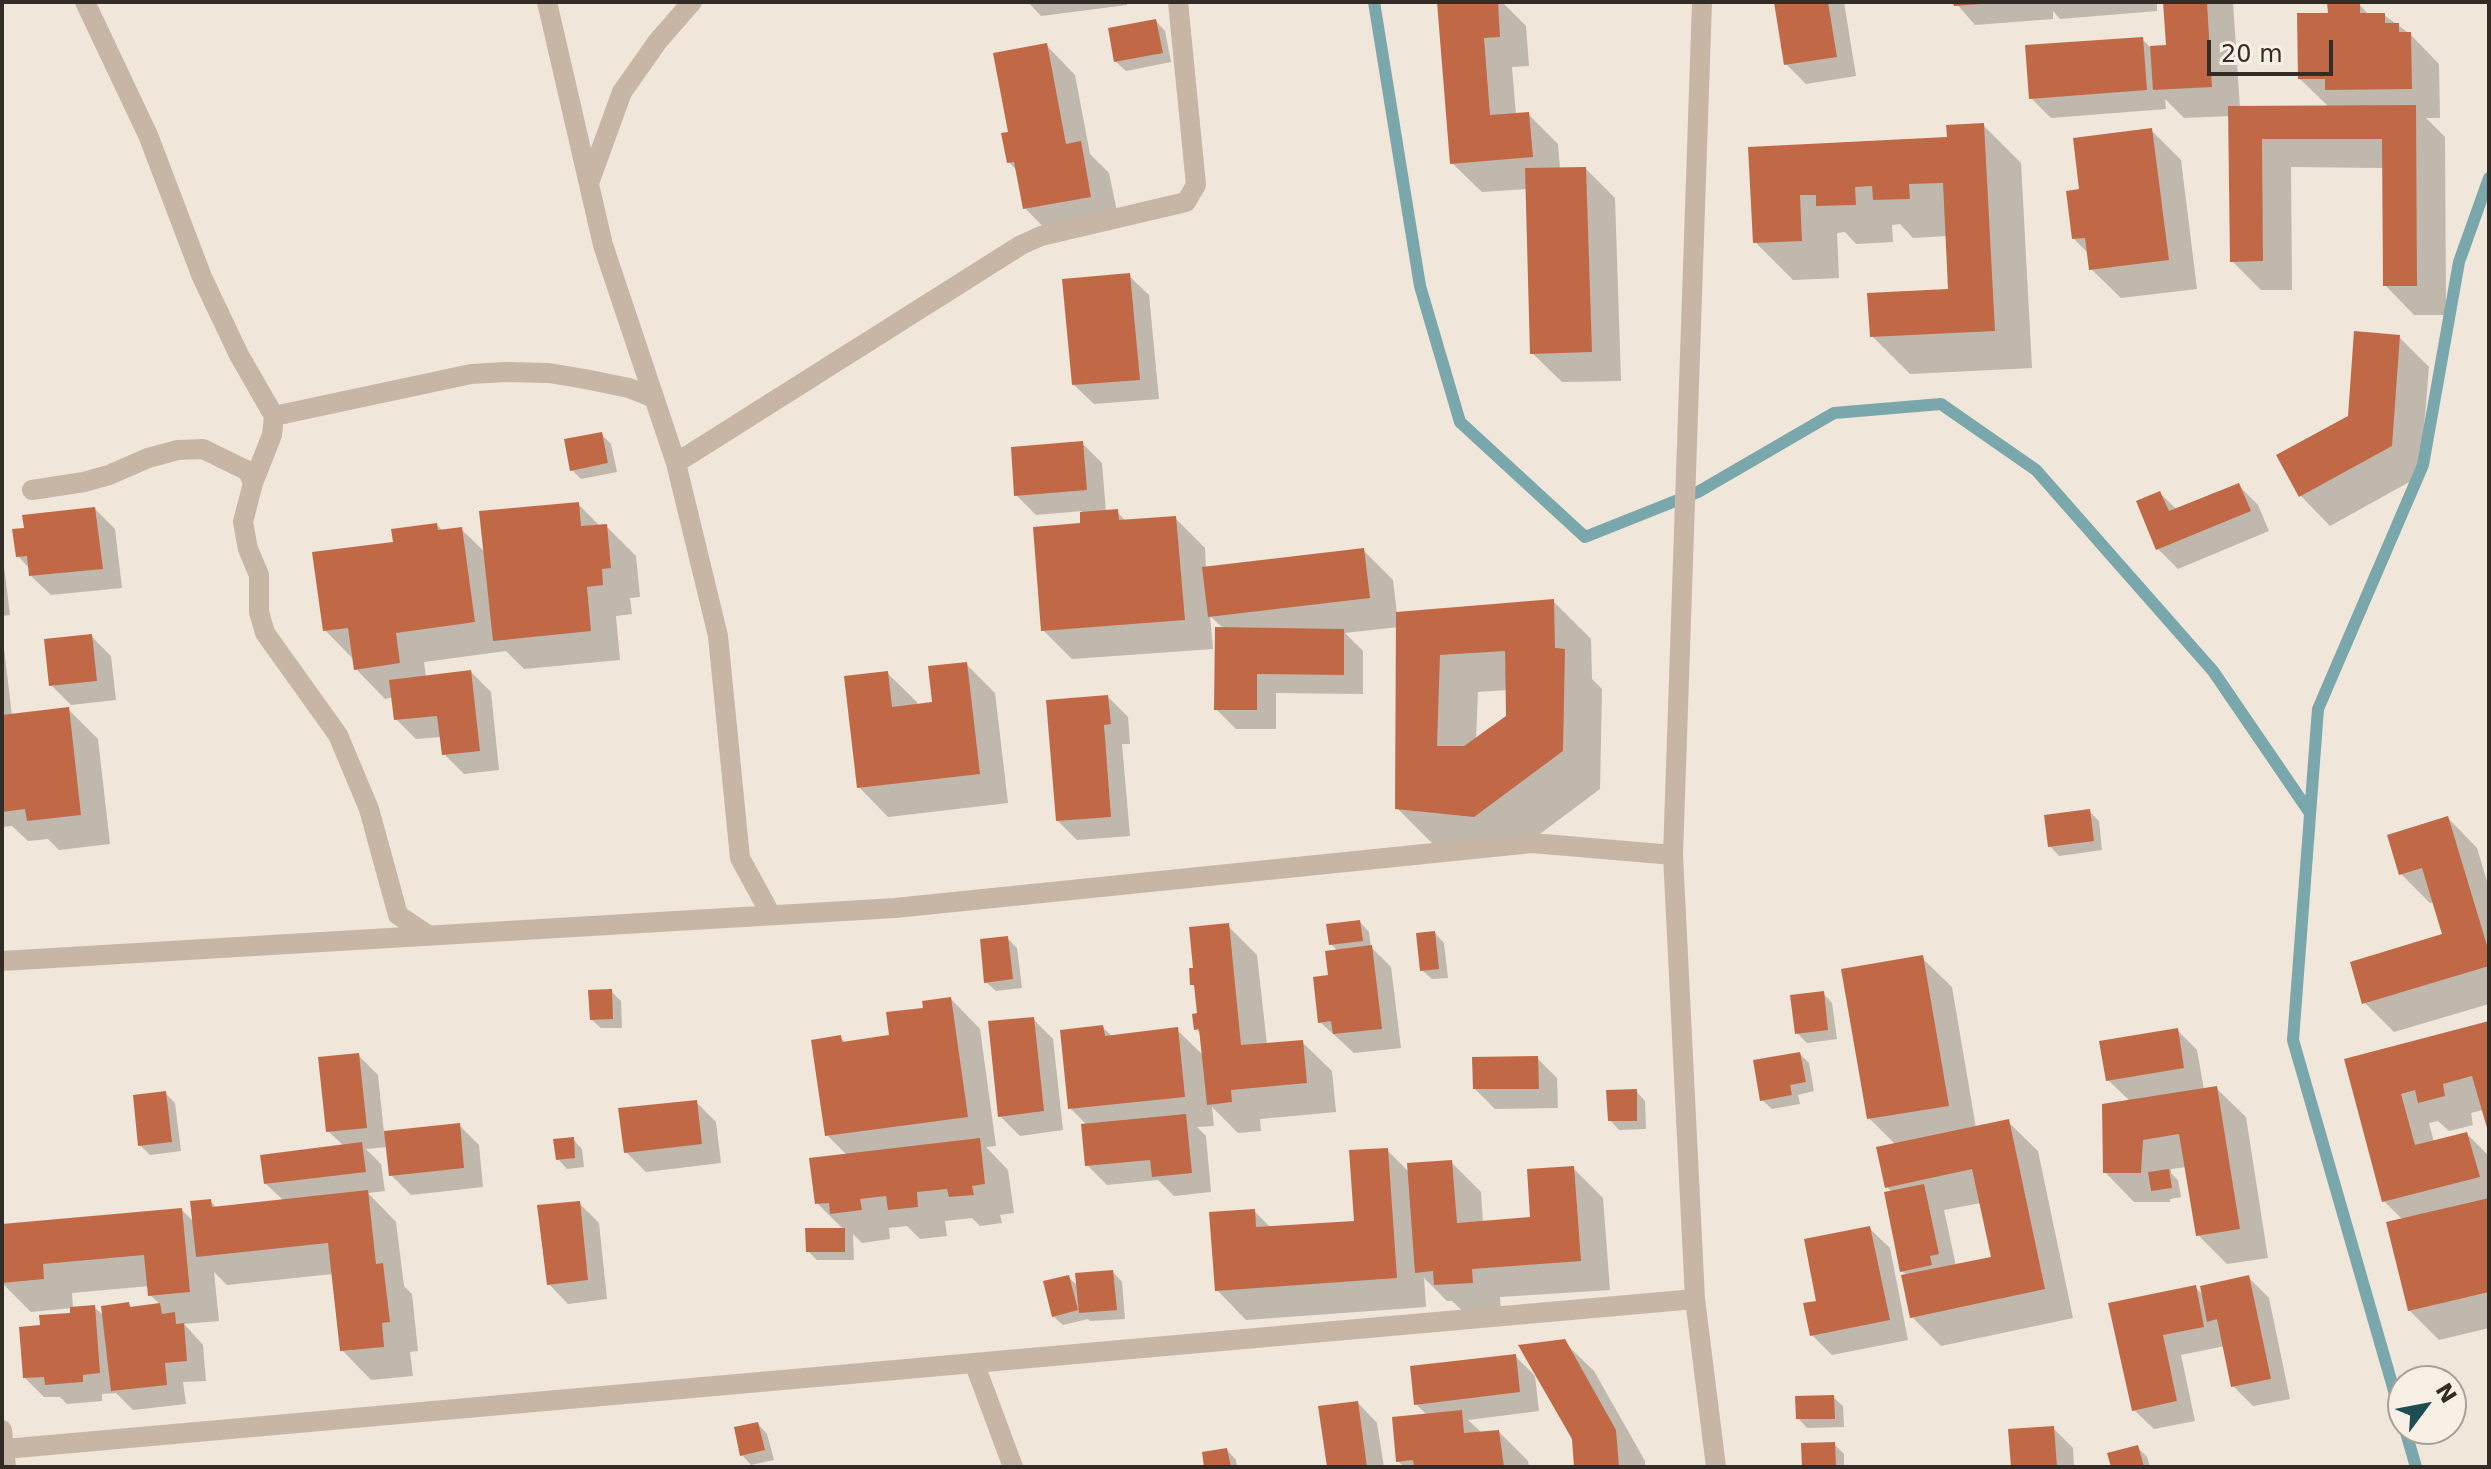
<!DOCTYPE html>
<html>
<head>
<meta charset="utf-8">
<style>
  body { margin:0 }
  #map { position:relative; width:2491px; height:1469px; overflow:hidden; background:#f0e6d9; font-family:"DejaVu Sans",sans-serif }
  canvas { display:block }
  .frame { position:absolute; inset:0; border:4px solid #332b26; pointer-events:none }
  .north { position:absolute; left:2387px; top:1365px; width:80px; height:80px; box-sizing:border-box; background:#f8f0e5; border:2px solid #a9a199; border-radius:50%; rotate:58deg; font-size:22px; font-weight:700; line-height:32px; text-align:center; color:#332b26 }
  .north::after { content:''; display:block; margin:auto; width:28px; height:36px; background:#1e4d53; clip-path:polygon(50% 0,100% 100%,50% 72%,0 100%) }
  .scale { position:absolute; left:2207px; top:40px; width:126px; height:36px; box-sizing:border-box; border:4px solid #332b26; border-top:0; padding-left:10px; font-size:24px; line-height:28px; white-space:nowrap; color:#332b26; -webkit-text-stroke:6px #f8f0e5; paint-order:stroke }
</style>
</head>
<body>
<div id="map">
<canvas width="2491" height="1469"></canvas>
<div class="frame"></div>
<div class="north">N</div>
<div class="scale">20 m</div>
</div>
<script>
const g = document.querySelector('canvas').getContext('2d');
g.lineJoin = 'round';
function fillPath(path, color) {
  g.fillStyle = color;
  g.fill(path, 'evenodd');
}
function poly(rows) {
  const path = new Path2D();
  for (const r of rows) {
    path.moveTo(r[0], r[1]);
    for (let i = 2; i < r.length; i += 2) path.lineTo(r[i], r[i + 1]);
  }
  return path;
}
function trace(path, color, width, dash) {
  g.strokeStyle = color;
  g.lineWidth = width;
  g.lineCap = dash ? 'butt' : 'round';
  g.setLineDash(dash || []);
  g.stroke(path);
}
const shadow = poly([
  [1028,2,1127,2,1127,5,1041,16],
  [1439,2,1502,2,1526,26,1529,66,1512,67,1516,115,1528,114,1558,144,1560,169,1586,169,1615,198,1621,381,1562,382,1532,353,1527,189,1482,192,1452,163],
  [1776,2,1844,2,1856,76,1806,84,1786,64],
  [1955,2,2157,2,2157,11,2060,19,2053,11,2053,19,1975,25],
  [2165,2,2233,2,2240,108,2329,107,2300,79,2330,15,2359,4,2369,15,2384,15,2410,34,2439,64,2440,118,2426,118,2445,137,2446,315,2414,315,2385,285,2384,168,2291,167,2292,290,2261,290,2232,261,2230,116,2184,118,2165,99,2166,109,2051,118,2031,98,2142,39,2151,48,2168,47],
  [1156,21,1165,31,1171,62,1126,71,1116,62],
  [1046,45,1075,75,1090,154,1109,173,1120,226,1054,238,1025,208,1018,172,1009,162,1010,134],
  [1983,125,2021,163,2032,368,1910,374,1872,336,1950,291,1947,236,1913,238,1900,224,1892,225,1893,242,1856,244,1845,232,1837,233,1839,278,1793,280,1755,242,1750,149,1949,139],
  [2152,131,2181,160,2197,289,2121,298,2091,269,2089,254,2074,239,2082,191],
  [1129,276,1149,295,1159,399,1094,404,1074,385],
  [2399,337,2429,367,2420,476,2330,526,2301,496,2279,455,2350,417],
  [602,435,611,444,617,472,581,479,572,470],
  [1082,443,1102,463,1106,512,1117,512,1127,522,1175,518,1205,548,1206,569,1363,550,1393,580,1397,614,1553,601,1591,639,1592,679,1602,689,1600,789,1513,854,1435,846,1397,808,1398,627,1345,633,1363,651,1363,694,1276,693,1276,729,1236,729,1216,709,1224,629,1210,616,1213,649,1072,659,1043,630,1082,525,1082,511,1036,515,1016,495],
  [1507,690,1508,717,1476,740,1478,692],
  [2238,485,2258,505,2269,531,2178,569,2158,549,2160,493,2177,510],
  [578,504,601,527,606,526,636,556,640,597,630,598,632,614,616,616,620,660,524,669,506,651,424,662,426,677,471,672,491,692,499,770,464,774,444,754,441,737,416,739,396,719,394,697,385,699,356,669,354,660,325,630,396,543,437,525,443,531,461,529,486,553],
  [95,509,115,529,122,588,51,595,31,576,30,569,18,556],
  [2,550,10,615,2,616],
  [91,636,111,656,116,700,71,705,51,685],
  [2,645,4,648,12,716,68,709,98,739,110,844,59,850,48,839,28,841,12,826,2,827],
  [966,664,995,693,1008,803,888,817,859,787,887,673,917,702,917,706,934,704],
  [1108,697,1128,717,1130,744,1122,744,1130,836,1077,840,1057,820],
  [2089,811,2099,821,2102,850,2059,856,2050,846],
  [2448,818,2477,848,2489,888,2489,1004,2394,1032,2364,1002,2445,935,2435,902,2430,903,2401,874],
  [1360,922,1369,932,1371,947,1391,967,1401,1048,1354,1053,1320,1022,1338,951,1331,944],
  [1228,926,1257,955,1267,1045,1302,1042,1332,1071,1336,1112,1260,1119,1261,1131,1238,1133,1212,1107,1214,1126,1197,1127,1206,1136,1211,1192,1174,1196,1158,1180,1107,1185,1087,1165,1088,1126,1070,1108,1102,1027,1113,1037,1177,1030,1204,1056,1201,1034,1196,1029,1199,1015,1196,988,1192,984,1195,970],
  [1435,933,1444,943,1448,978,1432,979,1422,970],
  [1007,938,1017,948,1022,988,996,991,986,982],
  [1922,958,1952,987,1976,1128,2008,1122,2038,1151,2073,1318,1941,1346,1912,1317,1908,1276,1902,1271,1893,1193,1887,1187,1896,1145,1869,1118],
  [1981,1203,1994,1258,1956,1266,1944,1210],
  [611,991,621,1001,622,1028,601,1028,591,1019],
  [1823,993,1832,1003,1837,1039,1807,1043,1797,1033],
  [951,999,980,1029,996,1146,986,1147,1008,1170,1014,1213,1000,1215,1002,1223,980,1226,972,1218,945,1221,947,1236,920,1239,907,1226,889,1228,890,1239,862,1243,853,1234,854,1260,817,1260,808,1251,844,1230,817,1203,848,1156,827,1135,840,1037,846,1043,891,1037,925,1009],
  [1033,1019,1053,1039,1063,1130,1020,1136,1000,1116],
  [2489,1024,2489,1131,2483,1110,2471,1113,2473,1125,2449,1131,2438,1121,2429,1123,2434,1142,2467,1134,2489,1156,2489,1328,2439,1340,2409,1310,2403,1220,2384,1201,2347,1061],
  [2177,1030,2197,1050,2204,1090,2216,1088,2246,1117,2268,1258,2227,1264,2198,1235,2186,1167,2171,1169,2171,1173,2178,1180,2181,1197,2170,1199,2170,1202,2134,1202,2105,1172,2130,1101,2108,1080],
  [1800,1054,1809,1063,1814,1091,1798,1095,1800,1104,1772,1109,1762,1100],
  [358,1055,378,1075,384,1133,459,1125,479,1145,483,1187,411,1195,391,1175,387,1147,366,1149,381,1164,385,1191,368,1193,396,1222,404,1286,412,1294,418,1351,410,1352,413,1376,371,1380,342,1350,333,1274,227,1285,214,1272,219,1321,184,1324,203,1345,206,1381,183,1382,186,1404,133,1410,116,1393,102,1394,102,1401,67,1404,60,1397,44,1397,24,1377,42,1327,72,1315,72,1308,31,1312,2,1283,2,1226,182,1210,194,1222,210,1201,218,1209,284,1201,266,1184,344,1146,328,1131],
  [149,1286,150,1295,161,1305,133,1309,128,1304,105,1317,94,1307,73,1308,72,1293],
  [1537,1058,1557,1078,1558,1108,1495,1109,1475,1089],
  [1636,1091,1645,1101,1646,1129,1619,1130,1610,1120],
  [165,1093,175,1103,181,1151,150,1155,140,1145],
  [696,1102,716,1122,721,1163,646,1172,626,1152],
  [573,1139,582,1149,584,1167,567,1169,558,1159],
  [1387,1150,1410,1173,1451,1162,1481,1192,1483,1223,1533,1219,1573,1168,1603,1198,1610,1290,1500,1297,1501,1311,1466,1314,1452,1301,1447,1301,1424,1278,1426,1307,1246,1320,1217,1290,1254,1211,1271,1228,1356,1223],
  [579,1203,599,1223,607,1299,568,1304,549,1284],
  [1870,1229,1890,1248,1908,1340,1832,1355,1812,1335,1818,1302],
  [1113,1272,1122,1282,1125,1319,1090,1321,1088,1319,1063,1325,1053,1316,1068,1277,1079,1287],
  [2249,1278,2269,1298,2290,1399,2253,1406,2233,1386,2225,1346,2181,1355,2195,1421,2154,1429,2134,1410,2111,1304,2195,1287,2204,1296],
  [1564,1342,1594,1371,1645,1461,1645,1467,1576,1467],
  [1515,1356,1535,1376,1539,1411,1468,1420,1482,1433,1499,1432,1528,1461,1529,1467,1404,1467,1398,1461,1428,1416,1416,1404],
  [1833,1397,1843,1406,1844,1427,1807,1428,1798,1418],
  [1358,1403,1377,1423,1384,1467,1329,1467],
  [758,1424,767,1434,774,1460,751,1465,742,1455],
  [2053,1428,2073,1448,2074,1467,2013,1467],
  [1834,1444,1844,1454,1844,1467,1804,1467],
  [2137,1447,2147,1457,2150,1467,2113,1467],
  [1227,1450,1236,1460,1237,1467,1206,1467]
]);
const stream = poly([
  [1374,2,1420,286,1460,422,1585,537,1698,492,1834,413,1941,404,2036,470,2213,671,2310,813],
  [2403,1422,2293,1040,2318,709,2423,465,2459,262,2489,178],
  [2405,1429,2416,1467]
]);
const building = poly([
  [1437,2,1498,2,1500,37,1484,38,1490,115,1529,112,1533,157,1450,164],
  [1774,2,1828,2,1837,57,1784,65],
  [1953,2,1980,2,1980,4,1954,6],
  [2163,2,2207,2,2212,87,2153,90,2150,46,2166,45],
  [2327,2,2360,2,2360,13,2385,13,2385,23,2399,23,2399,32,2411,32,2412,89,2325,90,2325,79,2298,79,2297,13,2328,13],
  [1156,19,1163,53,1114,62,1108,28],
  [2143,37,2147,90,2029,99,2025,45],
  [1047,43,1066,144,1081,141,1091,197,1023,209,1014,162,1007,163,1001,133,1008,132,993,53],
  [2416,105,2417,286,2383,286,2382,139,2262,139,2263,261,2230,262,2228,106],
  [1984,123,1995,331,1870,337,1867,293,1948,289,1943,183,1909,184,1910,199,1873,200,1872,186,1855,187,1856,205,1816,206,1816,195,1800,195,1802,241,1753,243,1748,147,1947,137,1946,125],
  [2152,128,2169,260,2089,270,2085,238,2072,239,2066,191,2079,189,2073,138],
  [1586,167,1592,352,1530,354,1525,168],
  [1130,273,1140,380,1072,385,1062,279],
  [2354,331,2400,335,2392,446,2299,497,2276,455,2348,416],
  [602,432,608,463,570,471,564,439],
  [1083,441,1087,490,1014,496,1011,447],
  [2239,483,2251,511,2156,550,2136,501,2160,491,2169,511],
  [579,502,581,526,607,524,611,568,602,569,603,585,587,587,591,631,493,641,479,511],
  [95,507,103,569,29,576,27,556,16,557,12,529,24,528,22,515],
  [1118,509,1119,520,1176,516,1185,620,1041,631,1033,527,1080,523,1080,512],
  [437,523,438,530,462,527,475,622,396,633,400,663,354,670,348,628,323,631,312,552,393,542,391,529],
  [1364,548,1370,598,1208,617,1202,567],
  [1554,599,1555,648,1565,649,1563,751,1474,817,1395,809,1396,612],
  [1505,651,1506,716,1464,746,1437,746,1440,655],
  [1215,627,1344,629,1344,675,1257,674,1257,710,1214,710],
  [92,634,97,681,49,686,44,639],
  [967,662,980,774,857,788,844,676,888,671,892,707,932,702,928,666],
  [471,670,480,751,442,755,437,716,394,720,389,680],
  [1108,695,1111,724,1104,725,1111,817,1056,821,1046,700],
  [69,707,81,815,27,821,25,809,2,812,2,715],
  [2090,809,2094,841,2048,847,2044,815],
  [2448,816,2489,952,2489,966,2362,1004,2350,962,2442,934,2422,868,2399,875,2387,835],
  [1360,920,1363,941,1329,945,1326,924],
  [1229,923,1241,1045,1303,1040,1307,1083,1231,1090,1232,1102,1207,1105,1199,1029,1194,1030,1192,1014,1197,1013,1194,985,1190,985,1189,968,1193,968,1189,927],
  [1435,931,1439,969,1420,971,1416,933],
  [1008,936,1013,979,984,983,980,939],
  [1372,945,1382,1029,1333,1034,1331,1021,1318,1023,1313,977,1328,975,1325,951],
  [1923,955,1949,1106,1867,1119,1841,969],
  [612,989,613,1019,590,1020,588,990],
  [1824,991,1828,1030,1795,1034,1790,995],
  [951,997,968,1117,825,1136,811,1040,841,1035,842,1042,889,1035,886,1012,923,1008,922,1001],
  [1034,1017,1044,1111,998,1117,988,1021],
  [2489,1021,2489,1135,2472,1076,2443,1084,2445,1096,2418,1103,2415,1090,2401,1094,2415,1145,2467,1132,2480,1177,2382,1202,2344,1059],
  [1103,1025,1105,1036,1178,1027,1185,1097,1068,1109,1060,1030],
  [2178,1028,2184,1068,2106,1081,2099,1041],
  [1800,1052,1806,1082,1790,1085,1792,1095,1760,1101,1753,1060],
  [359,1053,367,1128,326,1132,318,1057],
  [1538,1056,1539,1089,1473,1089,1472,1057],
  [2217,1086,2240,1229,2196,1236,2179,1134,2143,1140,2141,1173,2103,1173,2102,1104],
  [1637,1089,1637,1121,1608,1121,1606,1090],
  [166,1091,172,1142,138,1146,133,1095],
  [697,1100,702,1144,624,1153,618,1108],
  [1186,1114,1192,1173,1152,1177,1150,1160,1085,1166,1081,1124],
  [2009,1119,2045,1289,1910,1318,1901,1275,1991,1257,1972,1169,1885,1188,1876,1147],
  [460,1123,464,1168,389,1176,384,1131],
  [574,1137,575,1158,556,1160,553,1139],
  [980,1138,985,1184,972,1186,974,1195,949,1197,947,1189,917,1192,918,1207,888,1210,886,1196,860,1199,862,1210,830,1214,829,1203,815,1204,809,1158],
  [362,1142,366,1172,264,1184,260,1155],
  [1388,1148,1397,1278,1215,1291,1209,1212,1255,1209,1256,1227,1354,1221,1349,1150],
  [1452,1160,1457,1223,1530,1217,1527,1169,1574,1166,1581,1261,1472,1269,1473,1283,1434,1285,1433,1271,1415,1273,1407,1163],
  [2169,1169,2172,1188,2151,1191,2148,1172],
  [1924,1184,1939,1254,1930,1256,1932,1265,1900,1272,1884,1192],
  [368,1190,376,1264,383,1263,390,1322,382,1323,384,1347,340,1351,328,1243,196,1257,190,1201,211,1199,212,1207],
  [2489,1198,2489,1292,2408,1311,2386,1222],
  [580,1201,588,1280,547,1285,537,1205],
  [182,1208,190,1292,148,1296,144,1255,43,1264,44,1279,2,1283,2,1224],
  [1870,1226,1890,1320,1810,1336,1803,1303,1816,1301,1804,1239],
  [805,1228,845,1228,845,1252,806,1252],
  [1113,1270,1117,1310,1079,1313,1075,1273],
  [1069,1275,1078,1310,1052,1317,1043,1281],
  [2249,1275,2271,1379,2231,1387,2217,1319,2207,1322,2200,1286],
  [2196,1285,2204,1327,2163,1335,2177,1401,2132,1411,2108,1303],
  [129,1302,130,1307,160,1303,162,1314,175,1312,176,1324,184,1323,187,1361,165,1363,167,1385,111,1391,101,1306],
  [95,1305,100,1373,83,1375,83,1382,45,1385,44,1377,23,1378,19,1327,40,1325,39,1315,70,1313,70,1307],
  [1565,1339,1616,1430,1619,1467,1574,1467,1572,1439,1518,1345],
  [1516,1354,1520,1392,1414,1405,1410,1366],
  [1834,1395,1835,1419,1796,1419,1795,1396],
  [1358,1401,1367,1467,1327,1467,1318,1406],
  [1462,1410,1464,1433,1499,1430,1504,1467,1414,1467,1413,1460,1396,1462,1392,1417],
  [758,1422,765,1450,740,1456,734,1427],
  [2054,1426,2057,1467,2011,1467,2008,1429],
  [1835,1442,1836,1467,1802,1467,1801,1443],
  [2138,1445,2144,1467,2111,1467,2107,1453],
  [1227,1448,1231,1467,1204,1467,1202,1452]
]);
const street = poly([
  [85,2,148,135,202,277,239,355,274,416,272,435,253,483,243,522,248,549,259,575,259,612,265,633,338,735,369,809,398,915,428,935],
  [547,2,603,245,676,463,718,636,740,858,771,915],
  [1702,2,1673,855,1695,1299,1716,1467],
  [589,183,622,92,658,41,692,2],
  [274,416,471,374,506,372,549,373,585,379,629,388,654,398],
  [676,463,1021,245,1041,236,1186,202,1196,185,1178,2],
  [32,490,84,482,109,475,148,458,178,450,203,449,248,471,253,483],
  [2,961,895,908,1532,843,1673,855],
  [975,1365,1013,1467],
  [2,1430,6,1467],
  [5,1449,1695,1299]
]);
fillPath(shadow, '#0003');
trace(stream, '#79a7ac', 12);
fillPath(building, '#c16946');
trace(street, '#c7b6a6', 20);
</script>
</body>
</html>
